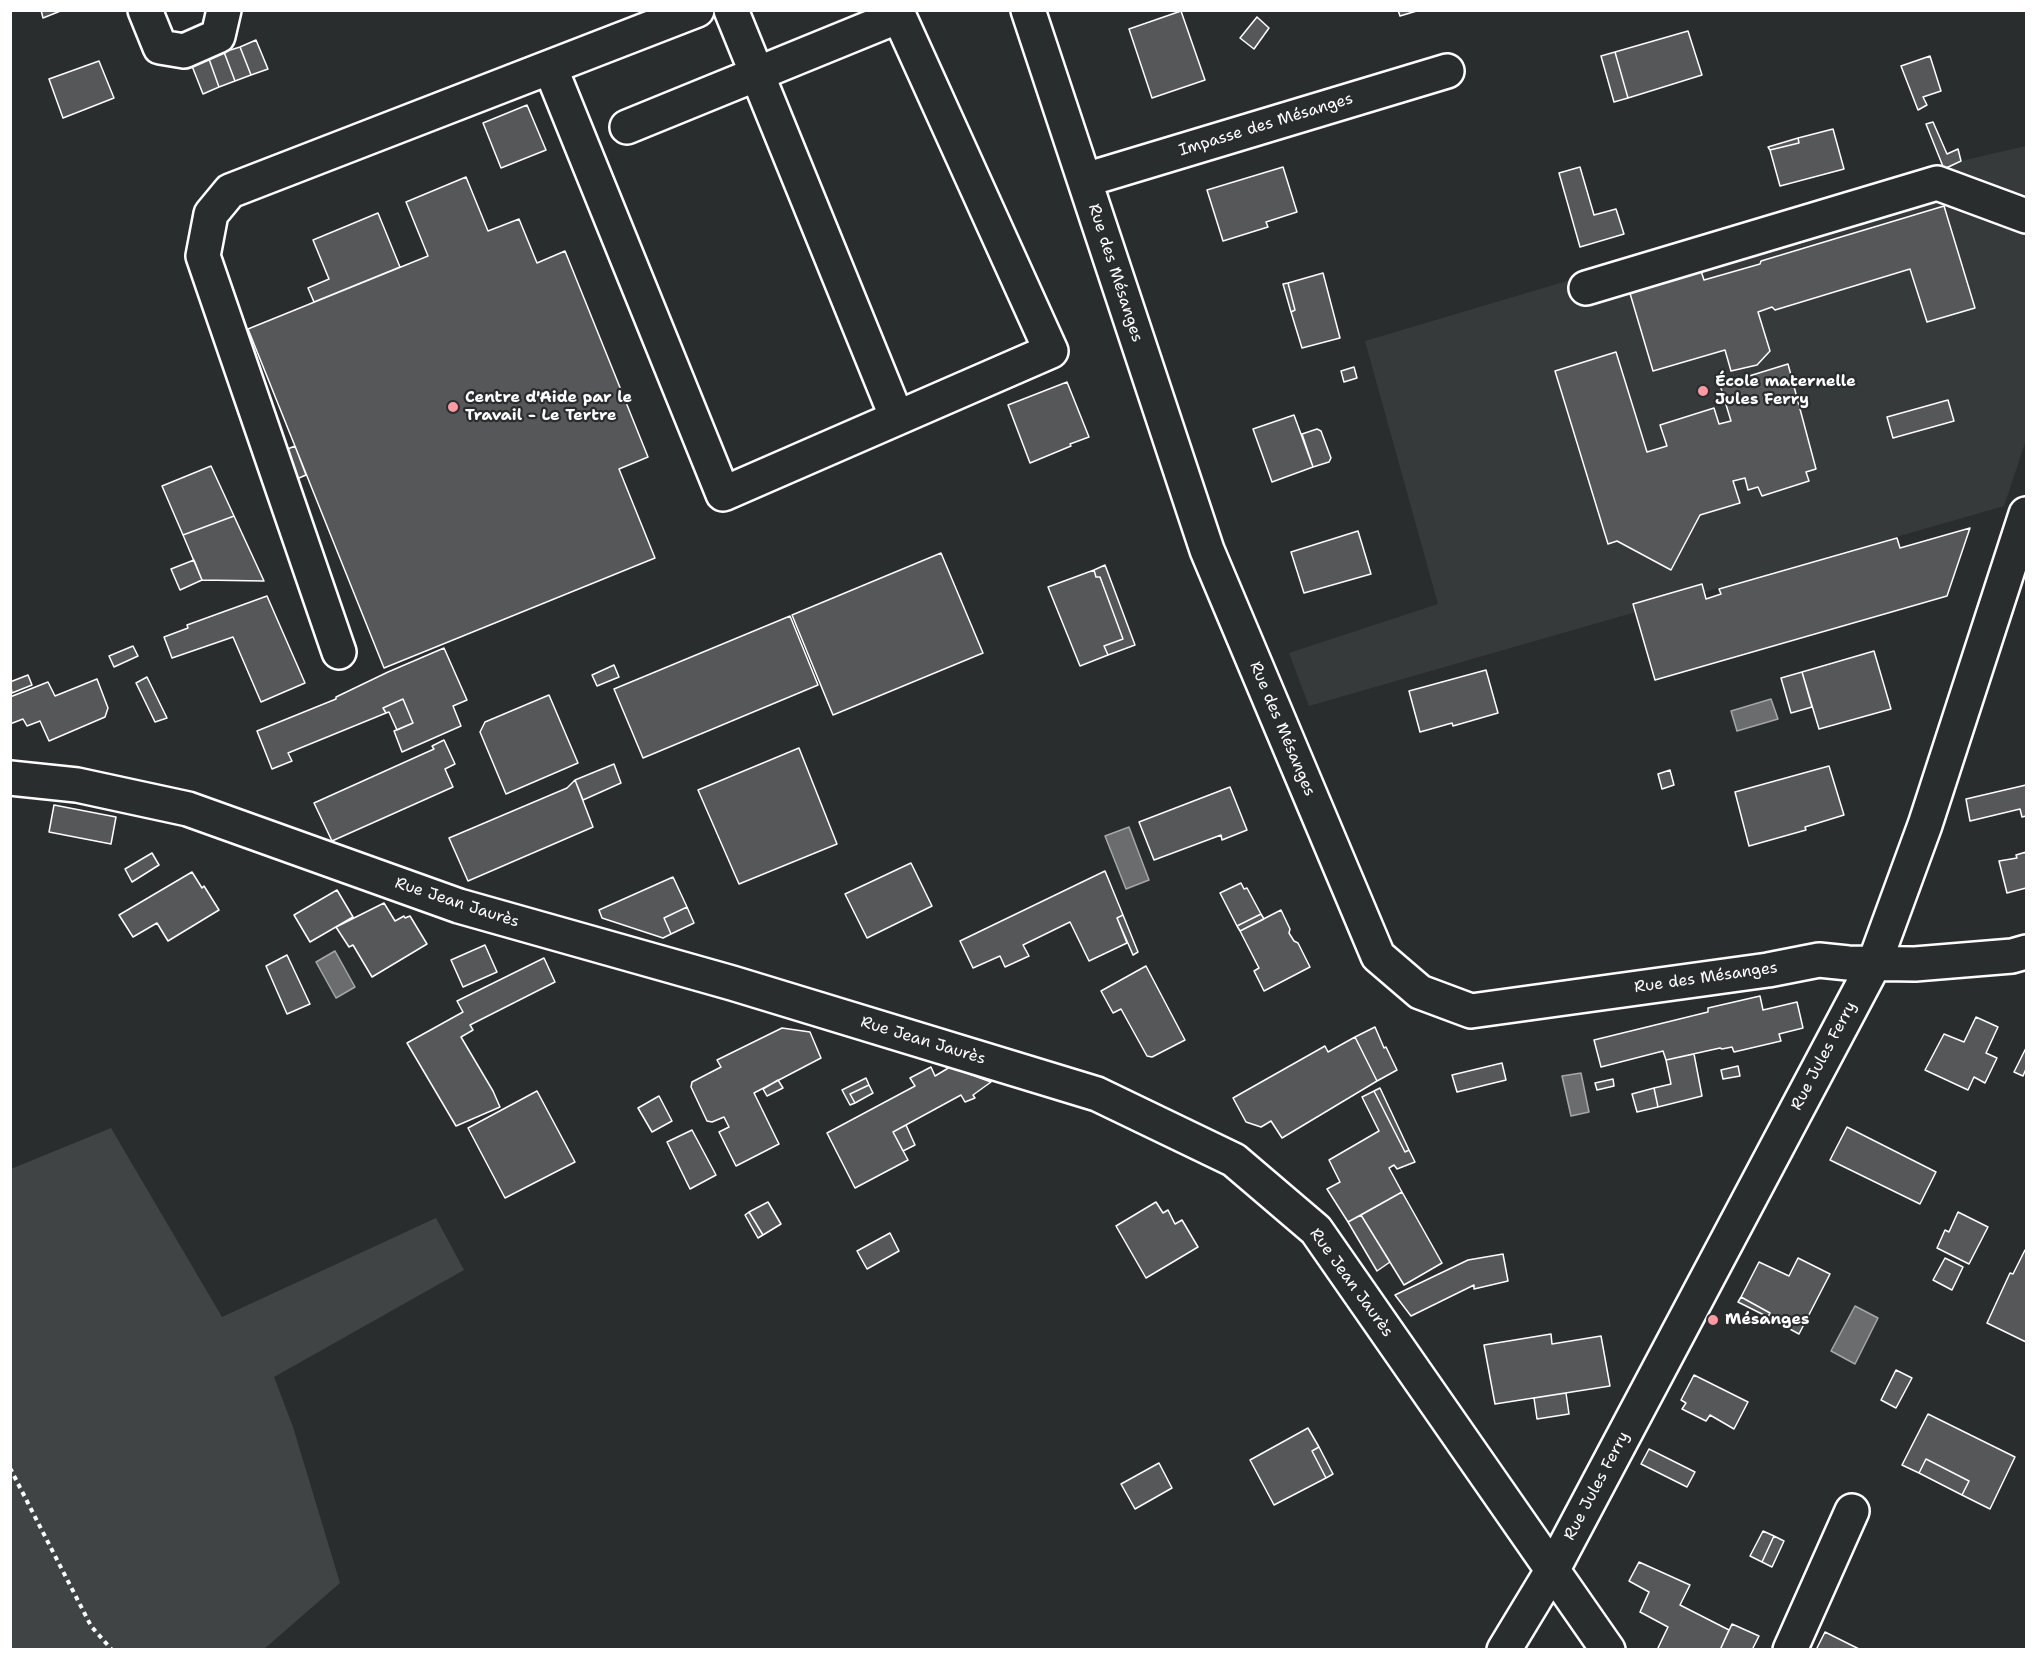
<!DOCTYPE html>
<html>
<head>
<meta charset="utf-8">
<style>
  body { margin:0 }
  #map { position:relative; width:2037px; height:1660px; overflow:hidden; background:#2a2d2e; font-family:"Shantell Sans",sans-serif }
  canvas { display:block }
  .frame { position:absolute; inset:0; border:12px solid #fff; pointer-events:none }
</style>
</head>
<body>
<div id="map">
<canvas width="2037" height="1660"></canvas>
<div class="frame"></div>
</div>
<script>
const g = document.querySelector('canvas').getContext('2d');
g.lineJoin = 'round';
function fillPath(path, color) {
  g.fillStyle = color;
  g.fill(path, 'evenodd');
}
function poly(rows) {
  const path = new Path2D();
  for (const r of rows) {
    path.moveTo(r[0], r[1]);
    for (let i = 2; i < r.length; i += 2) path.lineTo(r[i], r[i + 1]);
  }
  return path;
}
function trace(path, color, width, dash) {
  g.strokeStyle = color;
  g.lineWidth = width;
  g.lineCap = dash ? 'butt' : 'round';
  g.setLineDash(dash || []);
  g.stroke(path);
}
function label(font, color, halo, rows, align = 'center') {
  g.font = font + ' "Shantell Sans",sans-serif';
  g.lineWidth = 4.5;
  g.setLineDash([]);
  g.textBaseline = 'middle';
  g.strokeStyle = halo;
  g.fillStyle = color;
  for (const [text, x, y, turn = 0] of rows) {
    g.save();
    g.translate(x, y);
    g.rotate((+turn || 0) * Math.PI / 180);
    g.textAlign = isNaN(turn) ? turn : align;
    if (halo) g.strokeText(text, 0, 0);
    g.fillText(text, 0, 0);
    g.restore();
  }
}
const built = poly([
  [2026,146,2026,440,2004,506,1309,706,1289,653,1438,604,1365,341,1944,169,1961,161]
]);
const green = poly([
  [111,1128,222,1317,436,1218,464,1270,274,1377,293,1427,340,1583,264,1649,11,1649,11,1169]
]);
const water = poly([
  [1771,699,1778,719,1737,731,1731,711,1771,699],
  [1129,827,1149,880,1126,889,1105,836,1129,827],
  [335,951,355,987,336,998,316,962,335,951],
  [1581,1073,1589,1112,1571,1116,1562,1076,1581,1073],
  [1855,1306,1878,1318,1855,1364,1831,1351,1855,1306]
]);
const building = poly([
  [41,10,63,10,43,18,41,10],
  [1398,10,1420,10,1400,16,1398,10],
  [1181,11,1205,80,1152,98,1129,29,1181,11],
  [1257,17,1269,28,1254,49,1240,38,1257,17],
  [1688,31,1702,75,1628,98,1615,52,1688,31],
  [256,40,268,69,251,75,240,47,256,40],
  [240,47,251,75,235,81,224,52,240,47],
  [224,52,235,81,219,87,209,59,224,52],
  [1615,52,1628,98,1614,102,1601,56,1615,52],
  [1930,56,1941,91,1923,97,1927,105,1918,110,1901,66,1930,56],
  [209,59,219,87,203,94,192,66,209,59],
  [99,61,114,98,63,118,49,79,99,61],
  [527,105,546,150,501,168,483,123,527,105],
  [1933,122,1947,154,1958,149,1961,161,1944,169,1926,124,1933,122],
  [1833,129,1844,169,1780,186,1770,150,1799,143,1798,138,1833,129],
  [1798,138,1799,143,1770,150,1768,147,1798,138],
  [1283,167,1297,212,1266,222,1268,227,1223,241,1207,190,1283,167],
  [1580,167,1594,215,1616,209,1624,234,1580,247,1559,173,1580,167],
  [466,177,488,231,519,219,537,263,565,251,648,457,619,469,655,558,384,668,248,329,428,256,406,202,466,177],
  [1944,206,1975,308,1927,322,1910,269,1775,310,1772,307,1758,312,1770,351,1757,365,1731,371,1725,350,1653,371,1629,290,1700,268,1704,280,1760,264,1761,261,1944,206],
  [378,213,400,267,314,302,308,288,329,279,313,240,378,213],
  [1323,273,1340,338,1302,348,1291,312,1295,310,1288,283,1323,273],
  [1288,283,1295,310,1291,312,1283,284,1288,283],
  [1616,352,1647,452,1667,446,1660,425,1714,408,1719,424,1731,421,1720,385,1788,364,1816,469,1806,472,1809,481,1762,496,1758,487,1748,490,1745,478,1733,481,1740,503,1700,515,1671,570,1617,541,1608,544,1555,371,1616,352],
  [1354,367,1357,378,1344,382,1341,371,1354,367],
  [1067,382,1089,437,1070,444,1071,446,1030,463,1008,405,1067,382],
  [1948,400,1954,421,1893,438,1887,417,1948,400],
  [1294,415,1313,467,1272,482,1253,429,1294,415],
  [1317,429,1321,431,1331,458,1329,462,1313,467,1302,434,1317,429],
  [295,446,306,475,292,481,280,452,295,446],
  [211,466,234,516,183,535,162,486,211,466],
  [234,516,264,581,202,580,183,535,234,516],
  [1970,528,1947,596,1655,680,1633,604,1702,584,1706,599,1721,594,1719,589,1897,538,1900,548,1970,528],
  [1358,531,1371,574,1304,593,1291,552,1358,531],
  [941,553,983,653,833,715,792,615,941,553],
  [194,560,202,580,180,590,171,569,194,560],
  [1105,565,1135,645,1108,655,1104,646,1123,639,1100,577,1096,577,1094,570,1105,565],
  [1094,570,1096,577,1100,577,1123,639,1104,646,1108,655,1080,666,1048,587,1094,570],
  [267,596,305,683,261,702,233,637,172,658,164,637,188,628,187,625,267,596],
  [790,616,818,685,643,758,614,689,790,616],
  [133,646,138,656,114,667,109,656,133,646],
  [444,648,467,700,453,706,461,726,402,752,394,731,413,723,403,699,383,708,386,713,288,753,292,761,272,769,257,731,336,699,336,697,388,672,444,648],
  [1874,651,1891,709,1819,729,1802,672,1874,651],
  [614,665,619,677,597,686,592,675,614,665],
  [1486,670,1498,713,1453,726,1452,723,1420,732,1409,691,1486,670],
  [1802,672,1812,707,1791,713,1781,678,1802,672],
  [28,675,32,685,12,693,10,682,28,675],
  [147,677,167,718,155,722,136,683,147,677],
  [97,679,108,708,105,717,49,741,40,721,27,726,23,719,10,724,10,697,48,682,55,696,97,679],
  [549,695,578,763,506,794,480,732,485,722,549,695],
  [403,699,413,723,397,730,389,712,386,713,383,708,403,699],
  [444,740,455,764,445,769,453,787,332,841,314,803,434,749,432,746,444,740],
  [799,748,837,844,739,884,698,790,799,748],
  [614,764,621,783,583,800,575,780,614,764],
  [1829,766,1844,815,1805,827,1806,830,1749,846,1735,792,1829,766],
  [1670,770,1674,785,1662,789,1658,774,1670,770],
  [575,780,593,827,468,881,449,838,567,788,575,780],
  [2026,785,2026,816,2022,817,2020,809,1970,821,1966,799,2026,785],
  [1230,787,1247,830,1222,840,1221,835,1154,860,1139,822,1230,787],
  [54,805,116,817,111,844,49,832,54,805],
  [2026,852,2026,888,2007,893,1999,861,2017,858,2016,855,2026,852],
  [152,853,159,865,132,882,125,869,152,853],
  [911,863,932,906,867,938,845,894,911,863],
  [1105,871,1123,915,1117,918,1127,943,1089,961,1070,922,1023,945,1029,956,1005,967,1000,956,973,968,960,941,1105,871],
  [192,872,202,888,204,886,219,910,168,941,157,923,133,937,119,915,192,872],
  [673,877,687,907,664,918,671,934,663,938,602,918,599,910,673,877],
  [1241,883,1244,889,1247,888,1261,914,1237,926,1220,893,1241,883],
  [337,890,353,917,310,942,294,915,337,890],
  [384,903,395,921,404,916,405,918,410,916,427,944,372,977,353,945,349,947,336,927,384,903],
  [687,907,694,923,671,934,664,918,687,907],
  [1281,910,1290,929,1289,933,1294,941,1298,943,1310,967,1264,991,1254,971,1259,968,1240,931,1281,910],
  [1261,914,1264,919,1240,931,1237,926,1261,914],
  [1123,915,1138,952,1133,955,1117,918,1123,915],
  [485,945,497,972,463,987,451,960,485,945],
  [287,955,310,1004,287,1014,266,966,287,955],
  [544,958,555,982,470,1025,473,1030,461,1037,493,1091,500,1107,456,1126,407,1043,463,1012,457,1001,544,958],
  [1146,966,1185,1040,1152,1057,1147,1056,1121,1009,1113,1013,1101,991,1146,966],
  [1760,996,1763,1010,1797,1002,1803,1028,1779,1034,1781,1041,1734,1052,1732,1047,1722,1049,1720,1048,1666,1060,1663,1051,1601,1067,1594,1040,1708,1012,1708,1008,1760,996],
  [1976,1017,1998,1027,1986,1053,1997,1058,1985,1083,1974,1077,1968,1090,1925,1070,1944,1034,1964,1042,1976,1017],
  [1375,1027,1384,1048,1386,1047,1397,1070,1377,1081,1355,1037,1375,1027],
  [782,1028,810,1032,821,1058,754,1093,779,1144,736,1166,719,1132,729,1127,724,1117,712,1122,707,1121,691,1087,692,1082,721,1067,717,1060,782,1028],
  [1355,1037,1377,1081,1282,1138,1271,1121,1261,1127,1246,1122,1233,1098,1325,1046,1328,1052,1355,1037],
  [2026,1048,2026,1069,2023,1076,2014,1072,2026,1048],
  [1694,1054,1702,1096,1658,1107,1654,1088,1671,1084,1666,1060,1694,1054],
  [1502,1063,1506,1080,1457,1092,1452,1075,1502,1063],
  [1738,1066,1740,1076,1723,1079,1721,1070,1738,1066],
  [931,1067,935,1076,950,1067,991,1082,973,1095,975,1098,965,1102,961,1095,893,1132,908,1160,855,1188,827,1133,915,1086,910,1078,931,1067],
  [866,1078,869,1085,850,1094,855,1103,850,1105,842,1090,866,1078],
  [1613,1079,1614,1086,1597,1090,1595,1083,1613,1079],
  [778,1080,783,1088,767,1096,763,1089,778,1080],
  [869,1085,873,1093,855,1103,850,1094,869,1085],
  [1380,1088,1409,1150,1405,1152,1374,1091,1380,1088],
  [1654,1088,1658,1107,1637,1112,1632,1094,1654,1088],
  [537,1091,575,1162,505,1198,468,1128,537,1091],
  [1374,1091,1405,1152,1409,1150,1415,1162,1397,1169,1394,1165,1389,1168,1402,1192,1348,1222,1327,1189,1340,1182,1329,1160,1379,1131,1362,1097,1374,1091],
  [659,1096,672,1121,652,1132,638,1108,659,1096],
  [906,1125,915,1145,903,1151,893,1132,906,1125],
  [1847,1127,1936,1172,1920,1204,1830,1160,1847,1127],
  [692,1130,716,1175,690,1189,667,1142,692,1130],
  [1402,1192,1442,1263,1404,1285,1361,1215,1402,1192],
  [768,1202,781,1224,763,1235,749,1212,768,1202],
  [1156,1202,1163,1213,1168,1210,1175,1224,1182,1220,1198,1247,1146,1278,1116,1226,1156,1202],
  [749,1212,763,1235,758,1238,745,1215,749,1212],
  [1958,1212,1988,1227,1969,1264,1937,1248,1945,1230,1949,1232,1958,1212],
  [1361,1215,1390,1262,1377,1271,1348,1222,1361,1215],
  [890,1233,899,1251,867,1269,857,1251,890,1233],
  [2025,1250,2026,1250,2026,1342,1987,1323,2010,1273,2013,1274,2025,1250],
  [1503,1254,1508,1281,1474,1289,1474,1285,1411,1316,1395,1295,1468,1260,1503,1254],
  [1798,1258,1830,1274,1799,1334,1768,1317,1770,1313,1741,1297,1759,1262,1789,1276,1798,1258],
  [1945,1258,1963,1267,1952,1290,1933,1280,1945,1258],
  [1741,1297,1770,1313,1768,1317,1738,1302,1741,1297],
  [1551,1334,1552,1344,1601,1336,1610,1386,1495,1404,1484,1345,1551,1334],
  [1896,1370,1912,1378,1896,1408,1881,1400,1896,1370],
  [1694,1375,1748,1402,1734,1429,1710,1415,1706,1421,1682,1409,1686,1403,1681,1400,1694,1375],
  [1566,1393,1569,1414,1537,1419,1534,1398,1566,1393],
  [1928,1414,2015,1457,1990,1509,1962,1495,1969,1481,1926,1459,1919,1473,1902,1465,1928,1414],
  [1308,1428,1319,1447,1312,1451,1326,1478,1274,1505,1250,1460,1308,1428],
  [1319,1447,1333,1474,1326,1478,1312,1451,1319,1447],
  [1649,1449,1695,1472,1687,1487,1641,1464,1649,1449],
  [1926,1459,1969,1481,1962,1495,1919,1473,1926,1459],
  [1159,1463,1172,1488,1135,1509,1121,1484,1159,1463],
  [1763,1531,1774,1536,1762,1562,1750,1556,1763,1531],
  [1774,1536,1784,1541,1772,1567,1762,1562,1774,1536],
  [1639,1562,1690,1585,1680,1605,1729,1630,1720,1650,1657,1650,1668,1627,1640,1612,1649,1592,1629,1581,1639,1562],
  [1732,1624,1759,1636,1752,1650,1720,1650,1732,1624],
  [1825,1632,1861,1650,1816,1650,1825,1632]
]);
const path = poly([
  [10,1468,91,1626,112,1650]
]);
const minor = poly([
  [145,10,160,47,184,51,218,36,224,10],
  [731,10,897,418],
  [1028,10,1207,550,1378,956,1420,992,1471,1011,1768,970,1819,960,1848,963,1915,964,2012,956,2026,952],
  [550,67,723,494,1051,351,899,16,627,127],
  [1085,180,1447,71],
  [1586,288,1937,183,2026,216],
  [339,652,203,256,211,214,230,191,697,10],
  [10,778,77,785,188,809,459,906,732,983,1097,1094,1234,1160,1316,1230,1608,1650],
  [1504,1650,1553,1569,1874,964,1925,825,2026,514],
  [1790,1650,1852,1511]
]);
const markers = [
  [1703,391,6,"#ff9aa2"],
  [453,407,6,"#ff9aa2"],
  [1713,1320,6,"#ff9aa2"]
];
const streetNames = [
  ["Impasse des Mésanges",1266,125,-17],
  ["Rue des Mésanges",1115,273,72],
  ["Rue des Mésanges",1282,729,67],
  ["Rue Jean Jaurès",457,903,18],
  ["Rue des Mésanges",1706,978,-8],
  ["Rue Jean Jaurès",923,1041,17],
  ["Rue Jules Ferry",1824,1056,-62],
  ["Rue Jean Jaurès",1351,1283,54],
  ["Rue Jules Ferry",1597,1486,-62]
];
const poiNames = [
  ["École maternelle",1715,382],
  ["Jules Ferry",1715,400],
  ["Centre d'Aide par le",465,398],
  ["Travail - Le Tertre",465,416],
  ["Mésanges",1725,1320]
];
fillPath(built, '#373a3b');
fillPath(green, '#414445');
fillPath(water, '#6a6c6d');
trace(water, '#a6a7a7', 1.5);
fillPath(building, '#555758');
trace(building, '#fff', 1.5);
trace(minor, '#fff', 38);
trace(path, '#fff', 4, [4.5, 4.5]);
trace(minor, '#2a2d2e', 33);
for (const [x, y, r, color] of markers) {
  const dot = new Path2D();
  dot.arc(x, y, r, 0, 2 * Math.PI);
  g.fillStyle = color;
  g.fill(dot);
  trace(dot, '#2a2d2e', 2);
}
label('16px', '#fff', '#2a2d2e', streetNames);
label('bold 16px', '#fff', '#2a2d2e', poiNames, 'left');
</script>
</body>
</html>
